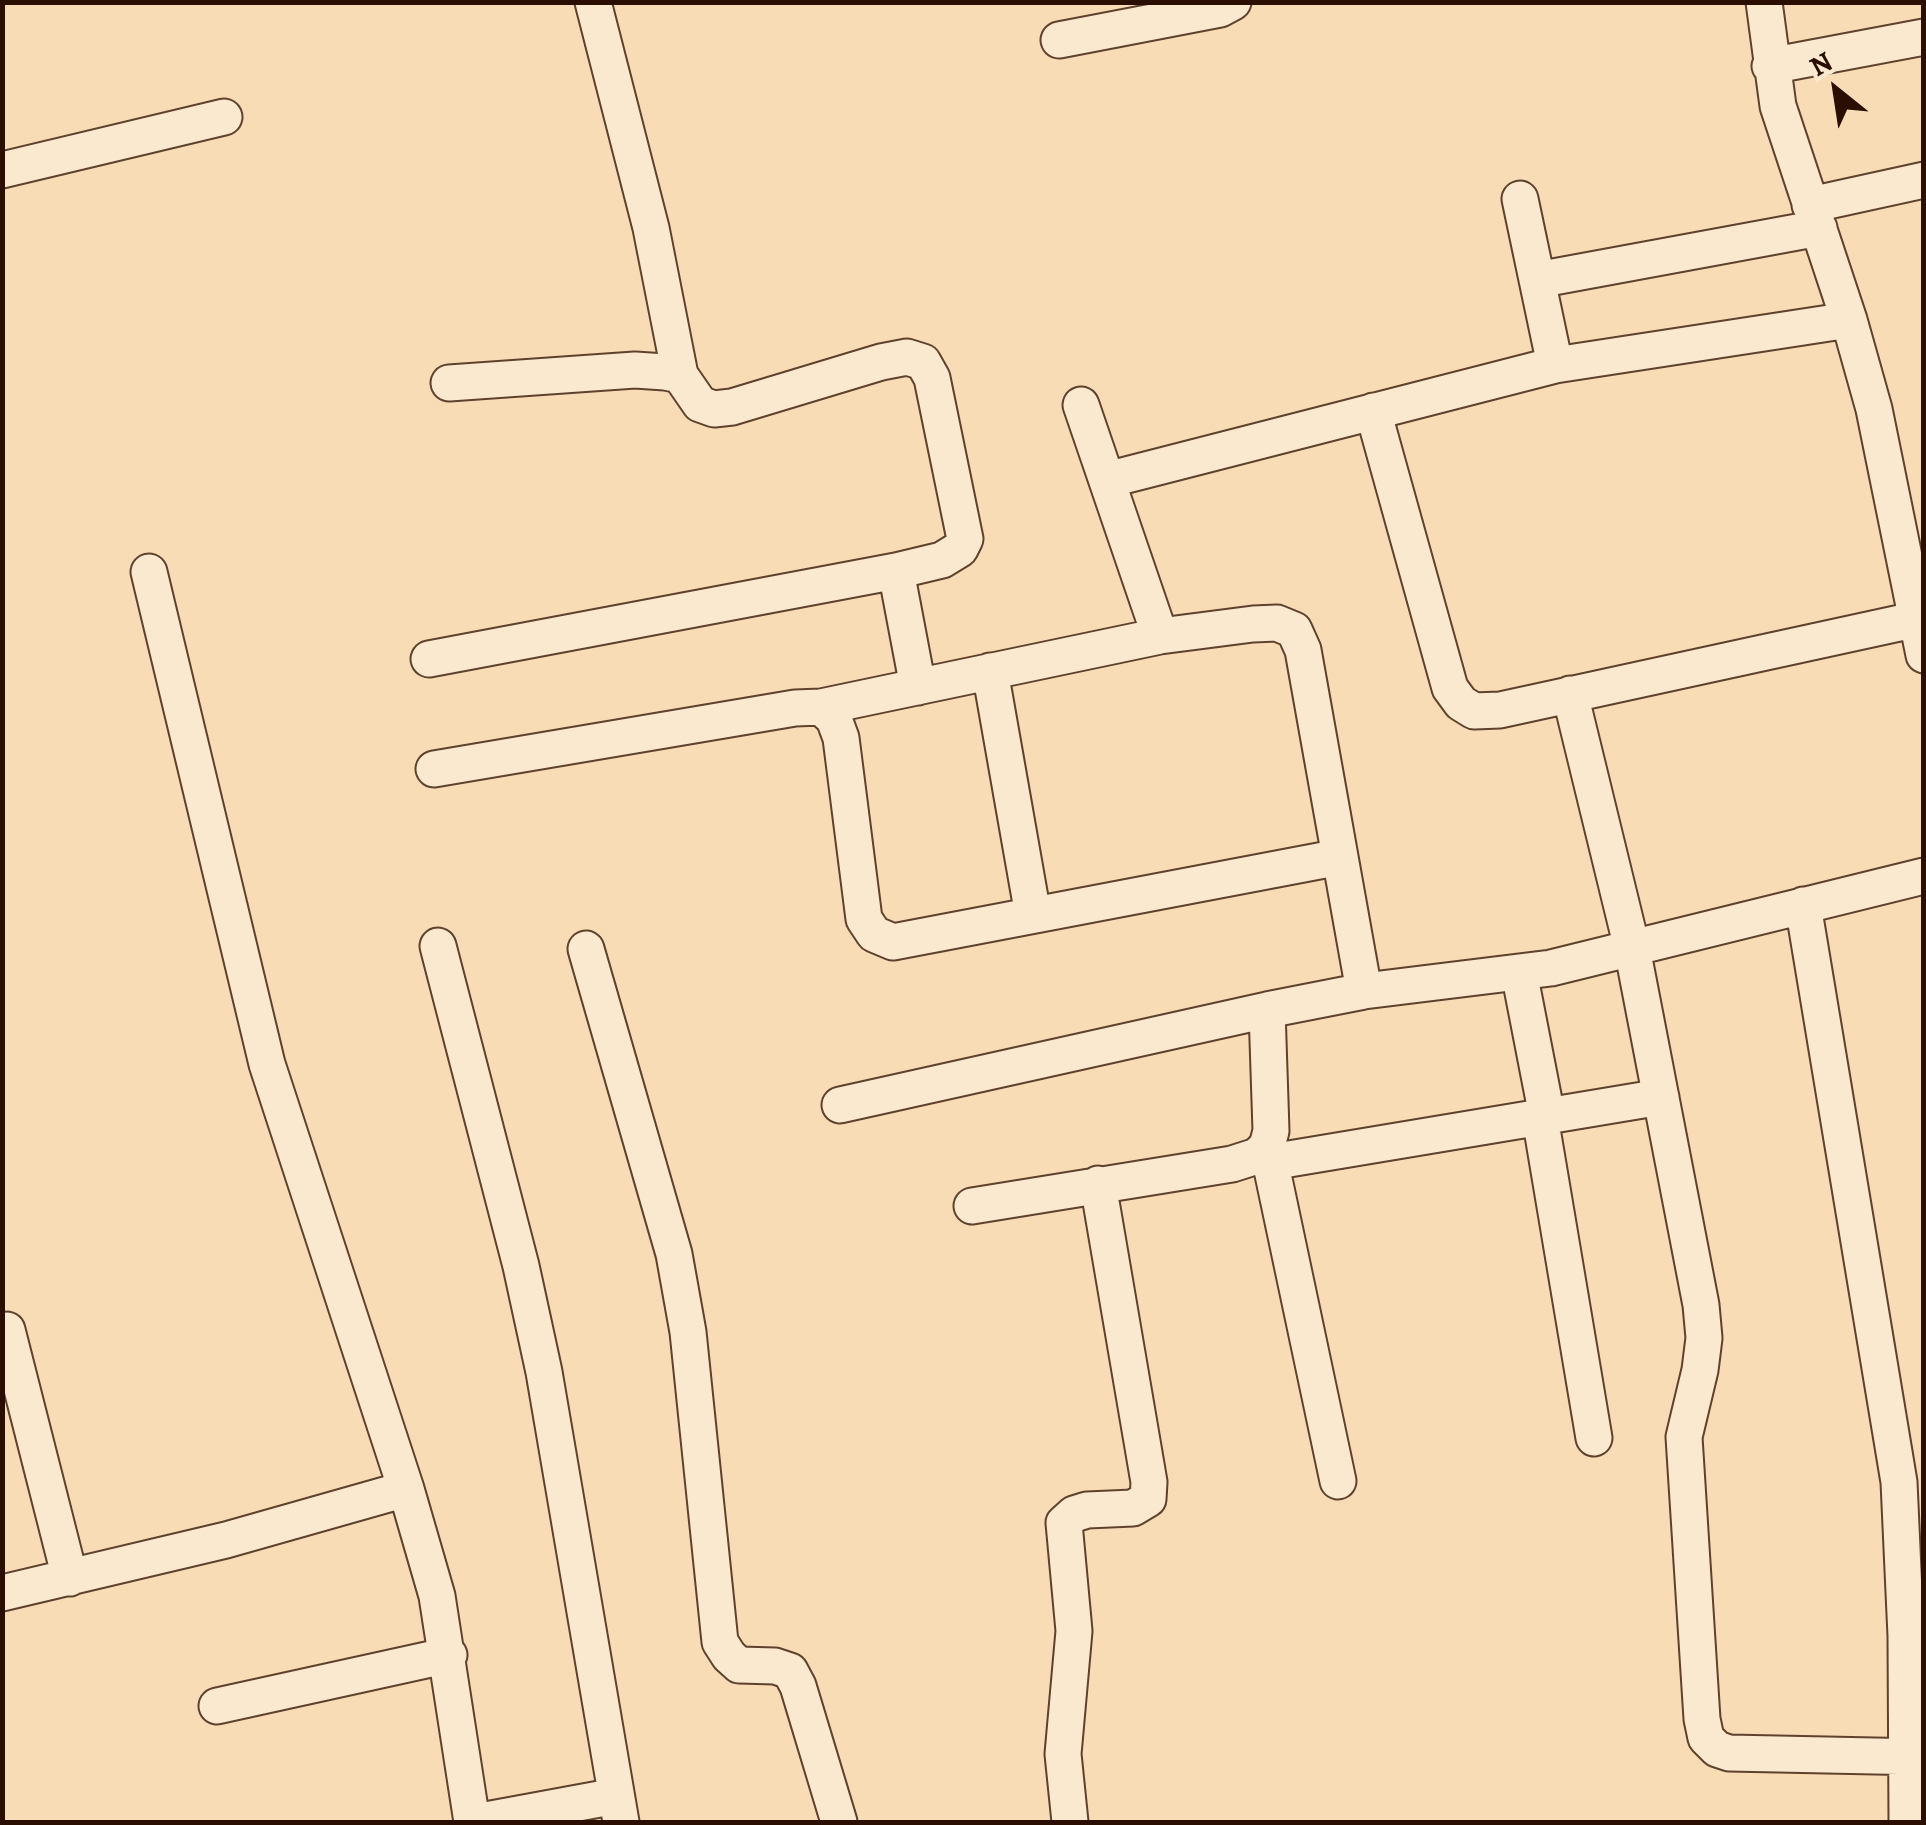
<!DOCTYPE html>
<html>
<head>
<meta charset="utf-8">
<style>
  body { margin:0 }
  #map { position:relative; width:1926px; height:1825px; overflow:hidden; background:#f8dcb5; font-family:Alegreya,serif }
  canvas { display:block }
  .frame { position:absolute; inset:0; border:5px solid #2a0f00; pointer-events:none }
  .north { position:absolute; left:1786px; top:40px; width:100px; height:100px; -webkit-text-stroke:8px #fae8cf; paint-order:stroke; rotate:330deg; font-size:28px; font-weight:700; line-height:40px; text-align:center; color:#2a0f00 }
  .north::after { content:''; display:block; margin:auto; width:35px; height:45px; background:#2a0f00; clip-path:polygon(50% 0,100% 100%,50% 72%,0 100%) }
</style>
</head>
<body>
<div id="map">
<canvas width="1926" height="1825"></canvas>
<div class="frame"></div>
<div class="north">N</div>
</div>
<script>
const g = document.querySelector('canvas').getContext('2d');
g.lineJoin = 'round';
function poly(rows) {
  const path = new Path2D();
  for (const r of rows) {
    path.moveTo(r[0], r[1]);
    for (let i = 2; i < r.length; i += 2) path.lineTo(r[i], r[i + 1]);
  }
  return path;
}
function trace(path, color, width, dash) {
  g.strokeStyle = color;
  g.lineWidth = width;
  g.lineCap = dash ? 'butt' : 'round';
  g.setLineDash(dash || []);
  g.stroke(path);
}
const street = poly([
  [593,2,651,228,680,375],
  [1764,2,1778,106,1849,320,1874,409,1924,655],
  [1059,40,1220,9,1233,2],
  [1770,66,1924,37],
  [2,170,224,117],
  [1520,199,1555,365],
  [1810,205,1924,180],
  [1537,280,1819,228],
  [1081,405,1160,636],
  [1373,411,1450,688,1461,703,1474,711,1500,710,1918,619],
  [1107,480,1555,365,1849,320],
  [896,571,918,687],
  [149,572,267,1064,406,1489,437,1596,472,1822],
  [429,659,896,571,942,560,960,549,965,539,932,378,923,362,907,357,881,362,732,407,714,409,700,404,680,375,665,372,635,370,449,383],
  [990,671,1033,915],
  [1570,694,1632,948,1701,1305,1704,1338,1700,1370,1684,1437,1702,1719,1706,1738,1717,1749,1729,1753,1924,1757],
  [821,707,1160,636,1253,624,1277,623,1294,630,1303,650,1364,991],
  [434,769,795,708,821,707,834,719,841,738,864,919,874,934,893,942,1340,857],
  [1803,905,1899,1482,1906,1636,1907,1822],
  [438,946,521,1266,544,1372,621,1822],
  [586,949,674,1254,688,1332,720,1642,729,1656,739,1665,775,1666,790,1671,798,1686,839,1822],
  [1519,972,1547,1116],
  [840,1105,1267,1010,1364,991,1551,968,1924,876],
  [1540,1117,1594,1438],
  [1267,1146,1338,1481],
  [1271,1162,1661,1097],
  [972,1206,1232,1164,1257,1156,1267,1146,1271,1131,1267,1010],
  [7,1330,70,1578],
  [2,1593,226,1540,406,1489],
  [217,1706,449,1655],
  [475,1822,616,1796],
  [1070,1822,1063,1754,1074,1631,1064,1523,1074,1514,1087,1510,1133,1508,1148,1499,1149,1482,1098,1184]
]);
trace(street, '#5e422d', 39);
trace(street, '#fae8cf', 35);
</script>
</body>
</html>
